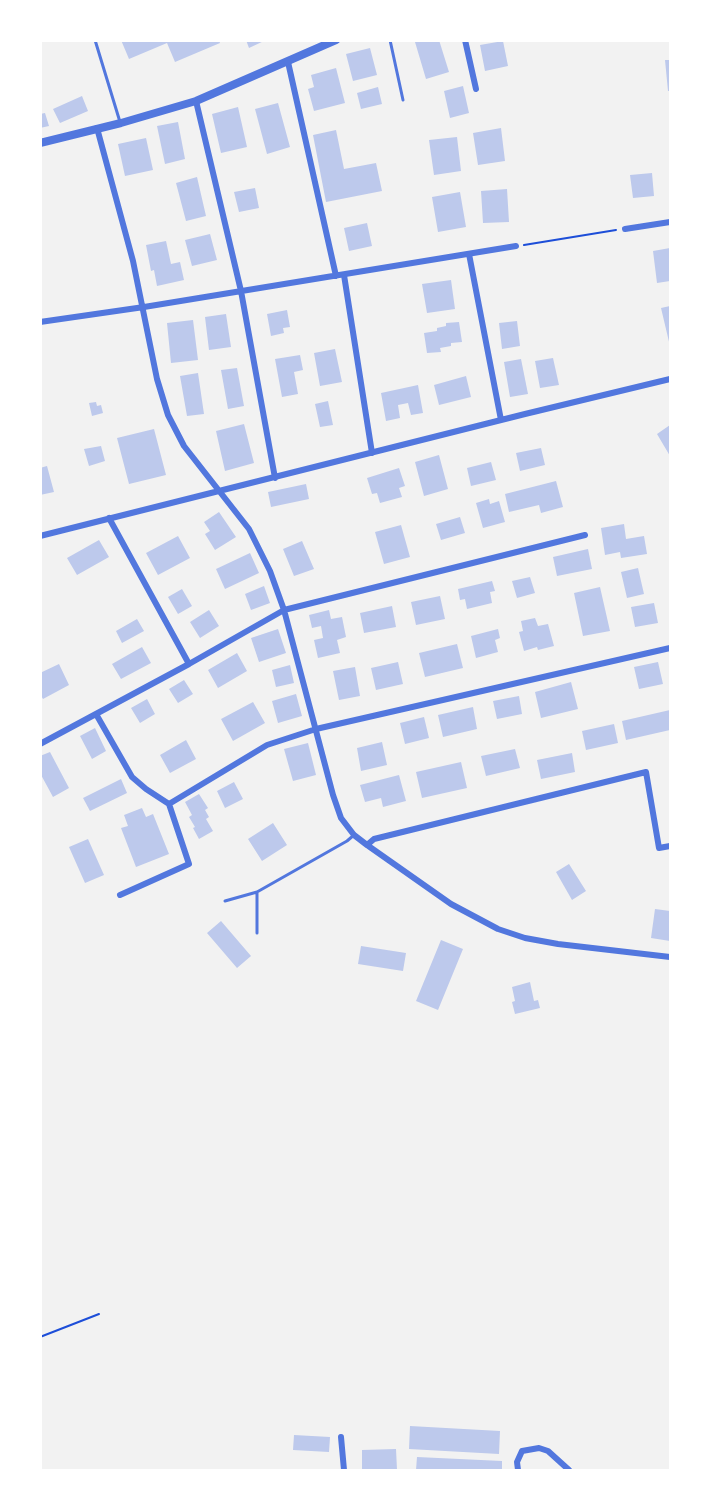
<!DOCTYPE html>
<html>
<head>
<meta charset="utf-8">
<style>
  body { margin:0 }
  #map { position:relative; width:711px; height:1511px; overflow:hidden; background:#f2f2f2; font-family:Helvetica,sans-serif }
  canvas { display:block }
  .frame { position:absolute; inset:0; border:42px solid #fff; pointer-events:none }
</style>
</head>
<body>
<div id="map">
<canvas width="711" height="1511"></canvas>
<div class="frame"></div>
</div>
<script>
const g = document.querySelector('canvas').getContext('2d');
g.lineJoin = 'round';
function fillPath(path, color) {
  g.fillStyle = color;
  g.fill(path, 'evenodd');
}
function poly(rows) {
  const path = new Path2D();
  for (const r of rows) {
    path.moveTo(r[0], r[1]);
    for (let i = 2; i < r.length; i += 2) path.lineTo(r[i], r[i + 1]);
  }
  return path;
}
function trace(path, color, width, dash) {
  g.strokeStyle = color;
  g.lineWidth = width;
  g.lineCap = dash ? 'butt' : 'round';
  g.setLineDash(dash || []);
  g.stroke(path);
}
const building = poly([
  [121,40,219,40,220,43,175,62,167,43,129,59],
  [246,40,266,40,249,48],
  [420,40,439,40,449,72,426,79,415,42],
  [503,41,508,66,485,71,480,45],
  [370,48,377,75,353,81,346,54],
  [665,60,670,60,670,91,668,91],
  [336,68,345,103,314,111,308,89,314,87,311,75],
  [463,86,469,113,450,118,444,91],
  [378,87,382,104,361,109,357,93],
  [82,96,88,111,60,123,53,109],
  [278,103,290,147,267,154,255,109],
  [238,107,247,147,221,153,212,114],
  [45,113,49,126,40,128,40,114],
  [178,122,185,159,165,164,157,126],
  [501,128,505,161,478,165,473,133],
  [336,130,344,169,376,163,382,191,326,202,313,135],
  [457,137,461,171,434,175,429,140],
  [146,138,153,170,125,176,118,144],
  [652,173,654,196,633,198,630,175],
  [197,177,206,216,186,221,176,183],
  [255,188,259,208,239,212,234,192],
  [507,189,509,222,483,223,481,191],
  [460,192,466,227,438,232,432,197],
  [367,223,372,246,349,251,344,228],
  [210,234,217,260,192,266,185,240],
  [166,241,171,264,180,262,184,280,157,286,154,270,151,271,146,245],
  [670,248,670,281,657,283,653,251],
  [451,280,455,309,427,313,422,284],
  [670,306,670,346,661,308],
  [287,310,290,327,283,328,284,333,271,336,267,314],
  [226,314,231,347,209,350,205,317],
  [193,320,198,360,171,363,167,323],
  [517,321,520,346,502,349,499,323],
  [459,322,462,342,451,343,451,346,440,348,441,352,427,353,424,333,437,331,437,328,446,326,446,323],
  [335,349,342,382,320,386,314,353],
  [300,355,303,370,294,372,298,394,282,397,275,359],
  [553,358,559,385,540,388,535,361],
  [521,359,528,394,510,397,504,362],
  [237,368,244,406,228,409,221,370],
  [198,373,204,414,187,416,180,376],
  [466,376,471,397,439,405,434,385],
  [418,385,423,413,411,415,408,403,398,405,400,418,386,421,381,393],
  [328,401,333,425,320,427,315,404],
  [96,402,97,406,101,405,103,413,92,416,89,403],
  [244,424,254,463,225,471,216,431],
  [670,425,670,456,657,434],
  [154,429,166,475,129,484,117,438],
  [101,446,105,461,89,466,84,449],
  [541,448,545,465,520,471,516,453],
  [439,455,448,489,424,496,415,462],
  [491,462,496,480,471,486,467,468],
  [47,466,54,492,40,495,40,468],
  [399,468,405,486,399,488,402,497,380,503,377,493,372,494,367,478],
  [556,481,563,507,541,513,539,505,509,512,505,494],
  [306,484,309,499,271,507,268,492],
  [489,499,490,504,499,501,505,522,483,528,476,503],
  [219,512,236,537,215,550,205,534,210,531,204,522],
  [460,517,465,533,441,540,436,524],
  [624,524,626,539,644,536,647,554,621,558,620,552,605,555,601,528],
  [401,525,410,557,384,564,375,532],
  [178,536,190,558,158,575,146,553],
  [99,540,109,557,77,575,67,558],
  [302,541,314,569,294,576,283,549],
  [588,549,592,569,557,576,553,557],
  [250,553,259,573,225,589,216,569],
  [638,568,644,594,627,598,621,572],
  [530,577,535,593,517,598,512,581],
  [492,581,495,591,490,592,492,603,467,609,465,599,460,600,458,589],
  [264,586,270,603,251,610,245,594],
  [600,587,610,631,583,636,574,593],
  [182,589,192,606,178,614,168,597],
  [440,596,445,619,416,625,411,602],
  [654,603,658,623,635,627,631,607],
  [392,606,396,627,364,633,360,613],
  [209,610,219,626,200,638,190,622],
  [329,610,331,619,342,617,346,637,337,640,340,653,318,658,314,640,323,638,321,626,312,628,309,615],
  [535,618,538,626,548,624,554,646,538,650,537,647,524,651,519,632,523,631,521,621],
  [137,619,144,631,122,643,116,631],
  [278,629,286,653,259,662,251,638],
  [498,629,500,638,495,640,498,652,476,658,471,636],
  [457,644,463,668,425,677,419,653],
  [142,647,151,663,121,679,112,664],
  [237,653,247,671,218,688,208,670],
  [398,662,403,684,376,690,371,668],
  [658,662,663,684,639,689,634,667],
  [59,664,69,685,43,699,40,694,40,673],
  [290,665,294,683,276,687,272,670],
  [355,667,360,696,339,700,333,671],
  [184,680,193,694,178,703,169,689],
  [571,682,578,709,541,718,535,692],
  [296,694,302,716,278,723,272,701],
  [519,696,522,714,497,719,493,701],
  [147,699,155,714,140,723,131,708],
  [253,702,265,723,233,741,221,719],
  [473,707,477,729,443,737,438,715],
  [670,710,670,730,626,740,622,721],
  [424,717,429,738,405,744,400,723],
  [614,724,618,743,586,750,582,731],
  [95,728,106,751,92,759,80,736],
  [186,740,196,759,170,773,160,755],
  [382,742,387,765,361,771,357,748],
  [308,743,316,775,293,781,284,749],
  [515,749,520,768,486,776,481,756],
  [50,752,69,788,53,797,40,773,40,756],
  [572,753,575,772,541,779,537,760],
  [461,762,467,788,422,798,416,772],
  [399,775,406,801,383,807,381,798,365,802,360,785],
  [121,779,127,793,90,811,83,798],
  [234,782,243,799,225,808,217,791],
  [199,794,208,808,205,810,209,817,206,819,213,831,199,839,193,828,195,827,189,817,192,815,185,802],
  [142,808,146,817,153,814,169,854,136,867,121,828,128,826,124,815],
  [273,823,287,845,262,861,248,839],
  [88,839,104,875,85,883,69,847],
  [569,864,586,891,572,900,556,872],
  [655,909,670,911,670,941,651,938],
  [221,921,251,956,237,968,207,933],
  [441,940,463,949,438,1010,416,1001],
  [361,946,406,953,403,971,358,964],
  [530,982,534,1001,538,1000,540,1008,515,1014,512,1002,515,1001,512,987],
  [410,1426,500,1431,499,1454,409,1449],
  [294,1435,330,1437,329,1452,293,1450],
  [396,1449,397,1470,362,1470,362,1450],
  [417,1457,502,1461,502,1470,416,1470]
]);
const path = poly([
  [524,245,616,230],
  [40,1337,99,1314]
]);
const service = poly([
  [95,40,120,122],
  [390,40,403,100],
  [225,901,257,892],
  [257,933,257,892,347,841,354,835]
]);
const minor = poly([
  [465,40,476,89],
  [288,62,336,276],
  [196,101,241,291,275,478],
  [97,128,133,261,157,379,168,415,184,446,249,529,270,571,284,610,333,795,341,818,354,835,367,845,451,904,498,929,525,938,558,944,670,957],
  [625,229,670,222],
  [469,254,501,420],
  [344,275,372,453],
  [40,322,144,307,516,246],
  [109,518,189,664],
  [40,536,525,414,670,379],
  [96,714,132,777,146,789,169,804,189,864,120,895],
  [40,744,189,664,284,610,585,535],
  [169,804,267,745,316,729,670,648],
  [367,845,374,839,646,772,659,848,670,846],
  [341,1437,344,1470],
  [518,1470,517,1462,522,1451,539,1448,548,1451,569,1470]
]);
const tertiary = poly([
  [40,143,121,123,196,101,336,40]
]);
fillPath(building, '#bdc9ec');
trace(path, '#1d4ed8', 2);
trace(service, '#5277de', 3);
trace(minor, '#5277de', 6);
trace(tertiary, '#5277de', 8);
</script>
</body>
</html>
